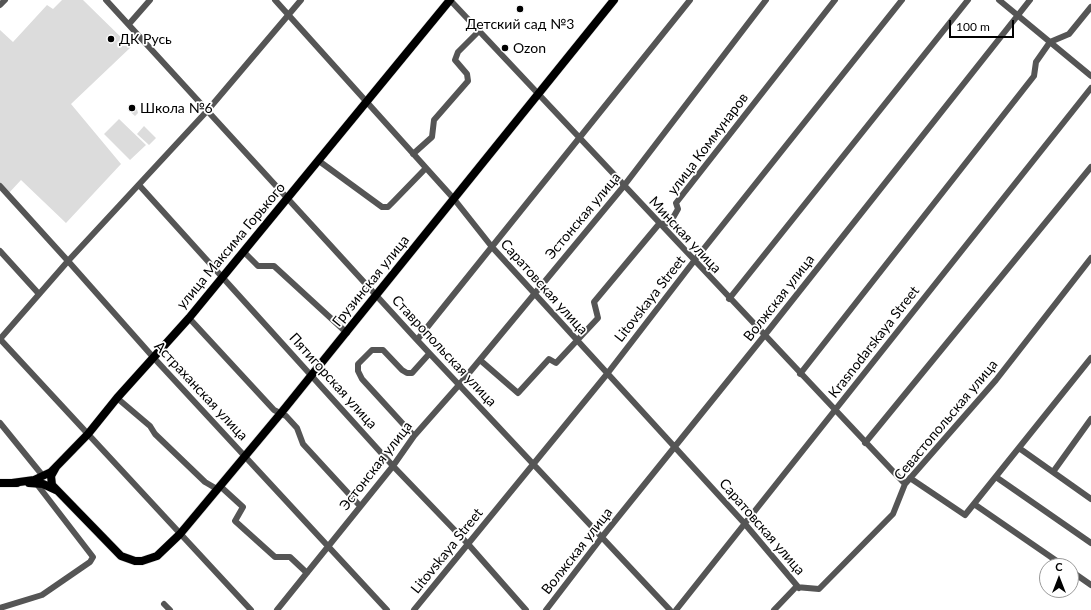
<!DOCTYPE html>
<html>
<head>
<meta charset="utf-8">
<style>
  body { margin:0 }
  #map { position:relative; width:1091px; height:610px; overflow:hidden; background:#fff; font-family:Lato,sans-serif }
  canvas { display:block }
  .north { position:absolute; left:1039px; top:558px; width:40px; height:40px; box-sizing:border-box; background:#fff; border:1px solid #999; border-radius:50%; rotate:0deg; font-size:11px; font-weight:700; line-height:16px; text-align:center; color:#000 }
  .north::after { content:''; display:block; margin:auto; width:14px; height:18px; background:#000; clip-path:polygon(50% 0,100% 100%,50% 72%,0 100%) }
  .scale { position:absolute; left:949px; top:20px; width:65px; height:18px; box-sizing:border-box; border:2px solid #000; border-top:0; padding-left:5px; font-size:12px; line-height:14px; white-space:nowrap; color:#000; -webkit-text-stroke:3px #fff; paint-order:stroke }
</style>
</head>
<body>
<div id="map">
<canvas width="1091" height="610"></canvas>
<div class="north">С</div>
<div class="scale">100 m</div>
</div>
<script>
const g = document.querySelector('canvas').getContext('2d');
g.lineJoin = 'round';
function fillPath(path, color) {
  g.fillStyle = color;
  g.fill(path, 'evenodd');
}
function poly(rows) {
  const path = new Path2D();
  for (const r of rows) {
    path.moveTo(r[0], r[1]);
    for (let i = 2; i < r.length; i += 2) path.lineTo(r[i], r[i + 1]);
  }
  return path;
}
function trace(path, color, width, dash) {
  g.strokeStyle = color;
  g.lineWidth = width;
  g.lineCap = dash ? 'butt' : 'round';
  g.setLineDash(dash || []);
  g.stroke(path);
}
function label(font, color, halo, rows, align = 'center') {
  g.font = font + ' Lato,sans-serif';
  g.lineWidth = 3.5;
  g.setLineDash([]);
  g.textBaseline = 'middle';
  g.strokeStyle = halo;
  g.fillStyle = color;
  for (const [text, x, y, turn = 0] of rows) {
    g.save();
    g.translate(x, y);
    g.rotate((+turn || 0) * Math.PI / 180);
    g.textAlign = isNaN(turn) ? turn : align;
    if (halo) g.strokeText(text, 0, 0);
    g.fillText(text, 0, 0);
    g.restore();
  }
}
const green = poly([
  [62,0,83,0,131,47,71,104,121,164,66,223,21,180,8,194,0,185,0,30,13,42,47,5,53,9],
  [132,104,137,109,138,113,135,116,127,109],
  [119,119,146,145,130,160,104,134],
  [144,126,156,138,149,145,137,134]
]);
const minor = poly([
  [106,0,417,340,670,610],
  [275,0,454,199,492,247,745,524,799,588],
  [450,0,905,484],
  [999,0,1091,76],
  [0,5,5,0],
  [129,24,150,0],
  [413,154,432,137,434,120,468,81,467,74,455,60,458,52,479,31],
  [319,161,382,207,388,207,393,202,426,168],
  [139,185,393,466,468,544,526,610],
  [0,186,68,261,153,357,387,610],
  [0,251,39,294],
  [244,252,258,266,274,266,347,333],
  [729,299,968,0],
  [189,318,274,410,286,416,297,428,303,444,360,506],
  [0,339,68,261,207,111,301,0],
  [0,339,251,610],
  [417,340,690,0],
  [480,360,518,393,549,359,556,363,598,318,594,302,659,224,670,223,678,209,676,203,835,0],
  [800,374,1034,76,1036,62,1050,42,1069,34,1091,7],
  [117,398,150,426,155,434,205,482,217,489],
  [0,423,43,476],
  [414,436,362,379,358,371,358,364,372,350,383,350,402,370,407,373,412,373,429,354],
  [865,443,1091,167],
  [1019,448,1091,499],
  [1053,472,1091,419],
  [996,477,1091,543],
  [910,478,965,515,1091,358],
  [220,486,243,507,235,521,275,557,290,557,307,573],
  [974,504,1064,566],
  [1071,571,1091,585],
  [164,604,170,610],
  [0,608,42,595,90,562,93,557,36,483],
  [277,610,393,466,414,436,459,385,623,187,766,0],
  [414,610,607,374,694,261,902,0],
  [546,610,602,537,764,336,1030,0],
  [676,610,1091,88],
  [774,610,796,587,819,589,893,514,905,484,996,380,1091,258]
]);
const major = poly([
  [56,467,51,476,52,485,121,556,135,561,142,561,157,556,180,534,281,413,614,0],
  [0,483,17,483],
  [12,483,34,480,51,472,88,434,117,398,189,318,450,0],
  [29,483,43,484,56,490]
]);
const markers = [
  [520,9,4,"#000"],
  [111,39,4,"#000"],
  [505,48,4,"#000"],
  [132,108,4,"#000"]
];
const poiNames = [
  ["Детский сад №3",520,24,"center"],
  ["ДК Русь",119,39],
  ["Ozon",513,48],
  ["Школа №6",140,108]
];
const streetNames = [
  ["улица Коммунаров",708,144,-53],
  ["Эстонская улица",583,216,-50],
  ["Минская улица",685,235,47],
  ["улица Максима Горького",231,246,-50],
  ["Грузинская улица",371,281,-51],
  ["Саратовская улица",544,287,48],
  ["Волжская улица",779,298,-52],
  ["Litovskaya Street",650,299,-52],
  ["Krasnodarskaya Street",874,342,-52],
  ["Ставропольская улица",444,351,47],
  ["Пятигорская улица",333,381,48],
  ["Астраханская улица",201,391,47],
  ["Севастопольская улица",946,420,-50],
  ["Эстонская улица",376,466,-52],
  ["Саратовская улица",762,527,49],
  ["Litovskaya Street",447,551,-51],
  ["Волжская улица",577,551,-52]
];
fillPath(green, '#dcdcdc');
trace(major, '#dbdbdb', 9);
trace(minor, '#555', 6);
trace(major, '#000', 8);
for (const [x, y, r, color] of markers) {
  const dot = new Path2D();
  dot.arc(x, y, r, 0, 2 * Math.PI);
  g.fillStyle = color;
  g.fill(dot);
  trace(dot, '#fff', 1.5);
}
label('14px', '#000', '#fff', poiNames, 'left');
label('14px', '#000', '#fff', streetNames);
</script>
</body>
</html>
